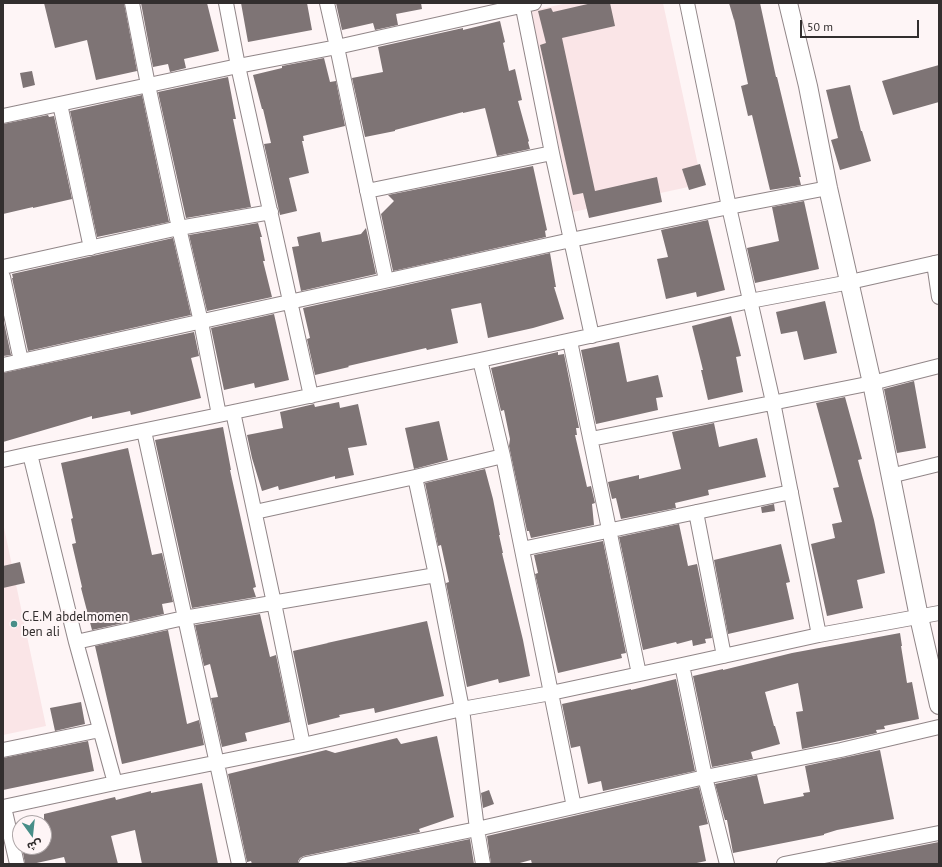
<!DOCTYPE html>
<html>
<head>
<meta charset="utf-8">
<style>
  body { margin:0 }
  #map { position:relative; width:942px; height:867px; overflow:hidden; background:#fef5f6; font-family:"PT Sans","Noto Sans Arabic",sans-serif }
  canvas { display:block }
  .frame { position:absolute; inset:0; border:4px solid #322e2e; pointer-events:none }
  .north { position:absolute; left:12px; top:815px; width:40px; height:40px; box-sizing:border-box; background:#fef5f6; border:1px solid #aca5a6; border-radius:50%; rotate:165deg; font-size:11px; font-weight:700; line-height:16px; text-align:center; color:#322e2e }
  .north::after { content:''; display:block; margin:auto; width:14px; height:18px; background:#478e88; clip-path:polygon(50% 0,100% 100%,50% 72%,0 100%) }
  .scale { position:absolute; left:800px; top:20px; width:119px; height:18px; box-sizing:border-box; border:2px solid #322e2e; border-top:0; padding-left:5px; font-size:12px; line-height:14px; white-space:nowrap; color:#322e2e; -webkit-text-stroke:3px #fef5f6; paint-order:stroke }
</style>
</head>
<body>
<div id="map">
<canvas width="942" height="867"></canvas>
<div class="frame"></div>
<div class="north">ش</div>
<div class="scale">50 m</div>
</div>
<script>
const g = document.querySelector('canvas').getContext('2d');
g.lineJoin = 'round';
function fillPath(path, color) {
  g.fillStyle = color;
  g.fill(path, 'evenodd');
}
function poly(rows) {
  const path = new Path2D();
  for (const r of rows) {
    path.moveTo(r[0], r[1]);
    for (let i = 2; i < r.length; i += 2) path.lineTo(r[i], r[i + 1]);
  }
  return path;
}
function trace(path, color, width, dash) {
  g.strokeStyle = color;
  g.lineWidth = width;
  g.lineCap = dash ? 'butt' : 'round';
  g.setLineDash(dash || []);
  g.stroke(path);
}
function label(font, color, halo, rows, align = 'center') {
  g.font = font + ' "PT Sans",sans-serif';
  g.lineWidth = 4;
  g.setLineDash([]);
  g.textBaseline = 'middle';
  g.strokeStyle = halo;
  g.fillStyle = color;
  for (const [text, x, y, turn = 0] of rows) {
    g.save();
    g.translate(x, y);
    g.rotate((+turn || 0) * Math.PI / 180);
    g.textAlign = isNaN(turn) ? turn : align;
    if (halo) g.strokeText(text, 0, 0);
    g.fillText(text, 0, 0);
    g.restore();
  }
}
const built = poly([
  [568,3,663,3,702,184,573,212,530,11],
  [3,523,46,726,3,735]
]);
const building = poly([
  [44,3,124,3,137,71,96,80,87,40,55,48],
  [141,3,207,3,219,51,184,59,186,68,170,72,168,64,153,67],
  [241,3,307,3,312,30,248,42],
  [336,3,421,3,422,9,396,14,398,25,375,30,373,23,342,30],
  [592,3,610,3,615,26,562,38,595,191,657,177,662,202,589,218,583,193,573,195,540,45,546,43,538,11,551,8,553,12],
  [729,3,760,3,776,77,777,77,801,177,799,177,801,185,770,190,752,115,748,116,741,86,748,84,734,19,734,20],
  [500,21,505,42,503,43,509,71,515,69,522,100,518,101,529,141,528,142,530,149,497,156,485,108,463,113,463,112,395,130,395,131,365,137,352,78,383,72,378,47,463,28,463,30],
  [324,58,330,82,336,81,345,126,303,136,304,141,302,141,309,173,289,178,297,211,280,215,264,144,271,143,263,109,262,109,253,75,282,68,282,66],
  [939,65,939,102,893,115,882,81],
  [32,71,35,85,23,88,20,73],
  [228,77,236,119,233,119,251,207,186,218,158,92],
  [850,85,861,131,862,131,871,161,840,170,831,140,838,138,826,90],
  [142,95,169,222,97,237,70,111],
  [48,115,49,117,54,116,72,199,33,208,33,207,3,214,3,124],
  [700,164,706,185,689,190,682,169],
  [533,166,547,230,545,231,546,237,393,271,381,214,394,201,388,195],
  [804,201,819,269,755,283,747,248,779,241,772,207],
  [708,220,725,290,697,297,696,292,666,299,657,259,668,257,661,230],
  [258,223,262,237,260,237,265,261,263,261,272,297,207,311,189,235],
  [366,228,376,274,301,291,292,247,299,246,297,237,320,232,322,242,361,234],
  [173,238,191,315,28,351,12,278,13,278,12,274],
  [550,253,556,287,554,287,564,319,533,328,488,338,481,303,451,309,458,343,427,350,426,348,348,366,349,367,315,375,307,339,310,338,303,308],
  [825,301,837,353,804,360,797,331,781,334,776,312],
  [274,314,289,380,255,388,254,383,224,390,211,328],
  [731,316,741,356,736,357,743,392,708,400,701,370,703,370,692,326],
  [3,318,11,355,3,356],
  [194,332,199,356,191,358,201,398,131,415,130,411,92,419,92,416,3,442,3,373],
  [619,342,627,382,658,375,663,397,656,398,658,410,596,424,581,350],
  [558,352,558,355,564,354,579,428,576,428,577,435,575,435,587,487,591,486,595,503,592,504,594,525,531,538,529,531,527,531,509,446,510,439,504,410,501,411,491,368],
  [914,381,926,448,897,453,884,389],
  [845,397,862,459,858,460,874,520,885,573,857,580,863,608,827,616,811,544,835,538,832,524,842,522,833,488,839,487,816,403],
  [339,402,340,408,358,404,367,445,348,448,354,475,335,479,335,476,279,490,278,486,262,491,252,458,247,435,283,428,280,412,314,404,315,407],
  [439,421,448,460,414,469,405,428],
  [714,423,719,447,757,438,766,477,708,490,709,495,675,503,676,508,621,519,616,498,612,499,608,482,639,475,639,479,681,469,672,432],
  [223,427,231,470,230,470,256,587,253,588,256,597,192,608,155,440],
  [128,448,152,555,162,553,173,602,162,604,164,614,92,630,81,588,82,587,72,544,76,543,71,519,73,518,61,463],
  [485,469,493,499,500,535,499,535,503,553,502,553,523,640,530,676,499,683,498,679,467,687,446,583,449,582,441,545,438,546,425,483],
  [774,504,775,511,762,513,761,507],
  [679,524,688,566,697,564,712,638,705,639,706,643,693,646,692,640,677,644,676,642,643,650,619,537],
  [603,541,626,653,621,654,622,658,558,673,535,574,538,573,534,555],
  [781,544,790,582,786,583,794,619,728,634,714,560],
  [20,562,25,583,3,588,3,566],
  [260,614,270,657,276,655,290,722,245,733,247,741,222,747,211,698,218,697,210,664,204,666,195,625],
  [427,621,444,696,375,713,374,708,339,715,340,717,308,725,293,651,328,643,327,643],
  [168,630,187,724,199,720,204,745,122,764,95,646],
  [900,633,902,646,901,646,907,683,912,682,919,719,884,726,885,729,876,730,877,733,802,749,796,712,803,711,798,683,765,692,774,726,775,726,780,744,751,752,753,759,712,767,693,676,723,669,723,670,792,653],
  [676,679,695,771,603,791,601,781,588,784,580,746,571,748,562,704,631,689,631,690],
  [81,702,85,724,55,731,50,708],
  [437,736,454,817,419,829,420,832,304,856,300,858,298,861,298,864,252,864,251,861,247,862,228,774,326,750,335,753,397,738,401,744],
  [88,741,94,771,3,790,3,758],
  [880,750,894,819,837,830,824,834,824,835,733,853,727,820,725,820,715,784,757,775,764,804,804,796,803,793,810,792,805,766],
  [202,783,218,864,142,864,135,830,111,836,118,864,66,864,64,857,32,864,25,864,22,847,44,847,44,814,115,797,116,800,151,791,151,793],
  [699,787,708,824,699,826,706,861,692,864,532,864,531,860,516,864,491,864,487,836],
  [489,790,494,804,483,808,481,793],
  [470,839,474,864,348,864],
  [939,842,939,864,827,864]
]);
const minor = poly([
  [132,3,148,85,179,228,201,322,219,415],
  [226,3,238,66,311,396],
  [327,3,337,47,386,280],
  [522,3,552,153,592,336],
  [687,3,729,207,773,402,819,635],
  [60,104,91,248],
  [3,116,238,66,337,47,534,3],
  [367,191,552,153],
  [934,263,939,297],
  [3,267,179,228,271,212],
  [3,277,21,361],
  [570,341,639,674],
  [480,360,503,456,551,693,574,807],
  [3,365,571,240,729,207,828,188],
  [233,412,274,603,303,745],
  [144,431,239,864],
  [591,439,872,383,939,366],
  [30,454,76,642,115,783],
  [3,460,30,454,219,415,480,360,750,301,850,282,939,262],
  [890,476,939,464],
  [415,477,436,575,462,709,477,829,483,864],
  [255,512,415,477,503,456],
  [696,512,724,656],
  [522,549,791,492],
  [76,642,184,618,436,575],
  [682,665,705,777,727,864],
  [3,750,100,730],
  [3,807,115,783,303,745,462,709,551,693,682,665,819,635,939,613],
  [4,807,17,864],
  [306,864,477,829,705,777,841,750,939,727],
  [784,864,939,833]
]);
const tertiary = poly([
  [788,3,808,86,828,188,872,383,919,617,939,705]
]);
const markers = [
  [14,624,4,"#478e88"]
];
const poiNames = [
  ["C.E.M abdelmomen",22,617],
  ["ben ali",22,632]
];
fillPath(built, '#fae5e7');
fillPath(building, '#7e7475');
trace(minor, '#918688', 16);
trace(tertiary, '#918688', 20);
trace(minor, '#fff', 14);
trace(tertiary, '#fff', 18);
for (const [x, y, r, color] of markers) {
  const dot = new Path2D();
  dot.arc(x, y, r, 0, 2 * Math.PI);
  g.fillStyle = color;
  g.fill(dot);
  trace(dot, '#fef5f6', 1.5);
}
label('13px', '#322e2e', '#fef5f6', poiNames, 'left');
</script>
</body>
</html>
